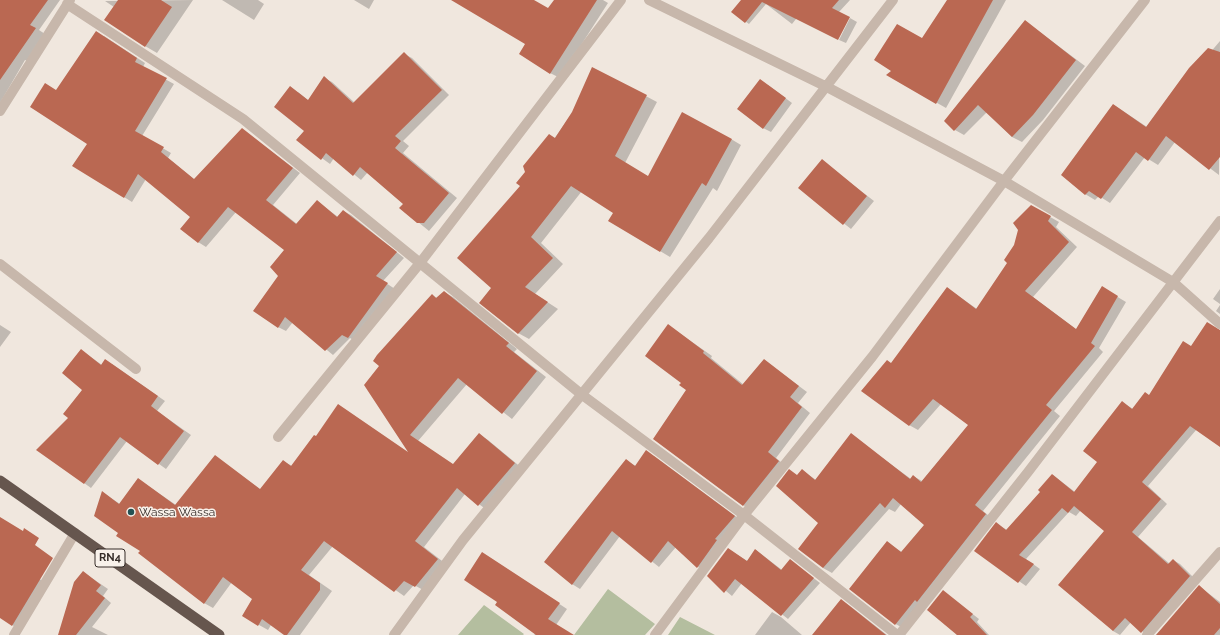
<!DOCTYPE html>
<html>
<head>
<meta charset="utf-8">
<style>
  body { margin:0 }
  canvas { display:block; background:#f0e7de }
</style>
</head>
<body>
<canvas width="1220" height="635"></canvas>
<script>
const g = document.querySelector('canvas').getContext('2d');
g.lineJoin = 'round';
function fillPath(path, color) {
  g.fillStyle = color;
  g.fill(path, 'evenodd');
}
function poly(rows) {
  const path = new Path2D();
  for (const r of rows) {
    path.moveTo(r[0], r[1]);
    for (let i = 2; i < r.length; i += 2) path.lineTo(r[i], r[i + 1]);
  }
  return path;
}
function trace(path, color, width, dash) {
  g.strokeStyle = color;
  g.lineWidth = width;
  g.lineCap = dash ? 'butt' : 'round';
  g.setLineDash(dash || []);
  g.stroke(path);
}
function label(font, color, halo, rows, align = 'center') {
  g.font = font + ' Raleway,sans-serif';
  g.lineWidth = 3;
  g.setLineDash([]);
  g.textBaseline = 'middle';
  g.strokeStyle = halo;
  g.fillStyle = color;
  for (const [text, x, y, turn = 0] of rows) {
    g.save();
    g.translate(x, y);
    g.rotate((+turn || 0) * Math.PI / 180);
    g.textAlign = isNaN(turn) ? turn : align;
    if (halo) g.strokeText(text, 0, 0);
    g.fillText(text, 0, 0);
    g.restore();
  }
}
const green = poly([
  [608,589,655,624,645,635,574,635],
  [484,605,524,634,523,635,458,635],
  [680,617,715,635,668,635]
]);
const shadow = poly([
  [0,0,60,0,39,30,45,34,27,61,25,60,0,103],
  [193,0,157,53,145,46,114,7,105,1],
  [222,0,258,0,264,4,254,20],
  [354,0,374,0,369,9],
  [461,0,532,0,548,10,555,0,603,0,608,3,560,78,550,73,526,44],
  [742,0,850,0,839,12,796,19,792,24,766,4,749,24,732,12],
  [948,0,1006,0,946,108,888,75,922,40],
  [850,18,857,22,846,43,839,40],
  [1025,21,1085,66,1043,120,1022,142,1012,137,987,112,964,135,955,130,945,121],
  [104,36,145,63,143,67,174,84,142,136,171,153,168,158,195,180,242,129,300,173,273,205,297,224,317,201,338,217,343,211,351,215,404,258,383,281,395,289,356,342,350,338,333,355,293,322,286,331,278,327,279,276,285,250,236,212,206,247,198,242,191,217,146,179,132,202,124,197,88,144,56,91],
  [1220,41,1219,175,1175,142,1158,165,1145,157,1110,203,1099,196,1095,200,1085,194,1114,105,1147,127],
  [404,54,412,58,449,95,403,141,409,146,403,153,457,198,429,231,401,208,405,204,368,172,361,180,334,158,330,164,297,140,305,130,298,92,309,101,324,78,332,82,355,103],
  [593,68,657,102,625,163,648,177,731,139,741,145,717,191,713,188,670,257,610,221,615,212,582,191,541,243,563,264,535,294,558,309,529,339,518,333,493,288,521,186,573,112],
  [768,85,792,103,771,132,763,128],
  [822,161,874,201,851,229,799,188],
  [1031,206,1059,222,1056,227,1077,247,1033,297,1077,330,1111,293,1126,302,1099,348,1103,352,1054,411,1060,416,983,511,994,520,901,627,892,622,887,542,903,553,925,525,901,504,895,512,889,509,832,573,823,568,820,523,790,471,798,476,802,470,816,480,851,435,911,479,913,476,922,481,969,425,941,404,918,430,909,425,892,363,947,288,977,309,1009,263],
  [1220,289,1220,304,1213,299],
  [444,292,453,297,517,349,514,352,546,377,512,419,467,384,418,441,453,465,479,434,488,440,523,469,487,510,465,494,424,547,446,564,425,591,414,585,404,596,333,546,309,575,332,591,300,635,285,635,271,625,268,630,243,616,254,598,232,582,213,608,204,603,119,533,102,492,120,504,138,479,176,505,215,456,261,490,283,461,292,466,411,454,366,385,432,295,437,298],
  [1220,305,1220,314,1216,311],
  [0,325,11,332,0,347],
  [668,325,712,356,711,358,744,385,764,360,807,392,798,403,810,413,776,458,787,467,752,510,743,505,683,382],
  [1220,331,1220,446,1197,429,1148,486,1167,504,1138,537,1170,564,1173,560,1180,564,1197,581,1147,635,1131,622,1120,635,1113,631,1106,530,1081,510,1076,516,1069,512,1026,559,1040,569,1026,586,975,551,997,524,1007,530,1042,492,1053,475,1075,492,1098,462,1122,402,1133,409,1149,396,1191,347],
  [81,350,102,365,112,364,165,401,157,411,191,435,166,469,127,441,91,488,38,450,69,418,84,390],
  [654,456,742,521,705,571,698,567,676,547,659,567,620,536,580,589,572,584,626,461,636,466],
  [728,549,747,561,756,550,782,570,790,560,820,583,788,619,742,583,732,596,708,576],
  [490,558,567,609,556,625,571,635,534,635,536,633,499,602],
  [0,562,48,583,20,630,0,617],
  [83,572,108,589,103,596,111,603,92,627,108,635,59,635],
  [1200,587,1220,602,1220,635,1156,635],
  [943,591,979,619,977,622,989,635,957,635],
  [841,600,850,606,887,635,814,635],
  [772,612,781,617,802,635,755,635]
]);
const building = poly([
  [0,0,48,0,30,25,36,28,0,80],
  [118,0,161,0,172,7,145,47,104,20],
  [451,0,534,0,548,8,554,0,597,0,550,74,519,54,525,44],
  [741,0,839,0,832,8,850,17,838,40,762,2,745,23,731,12],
  [947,0,993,0,936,104,886,75,891,71,874,60,897,24,922,38],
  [1025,20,1076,60,1033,115,1012,137,978,105,954,131,944,121],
  [96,31,137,58,135,62,167,78,135,131,164,147,161,152,194,179,242,128,293,168,266,200,296,224,317,200,337,217,343,210,397,252,376,276,388,283,348,338,342,335,325,351,285,317,278,328,253,311,278,276,270,267,284,250,228,207,198,243,180,229,190,217,138,174,124,198,72,166,87,144,30,107,45,83,56,90],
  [1208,48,1220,52,1220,157,1209,170,1166,136,1148,161,1136,152,1101,199,1089,191,1085,195,1061,175,1113,104,1146,127,1189,68],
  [404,52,442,90,395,136,401,141,395,148,449,193,424,223,417,223,399,208,403,204,360,167,353,176,326,153,321,160,296,140,304,131,274,107,290,86,308,100,324,76,353,103],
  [592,67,647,95,615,156,648,176,682,112,732,139,706,186,702,183,660,252,608,221,613,213,571,186,531,237,553,258,525,287,548,302,518,334,479,303,491,288,457,258,520,186,516,183,525,172,523,166,549,134,555,138,572,112],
  [760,79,786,98,763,129,737,109],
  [822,159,867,196,843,225,798,188],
  [1031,205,1051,216,1048,221,1069,242,1025,291,1076,329,1102,286,1118,296,1091,343,1095,346,1046,405,1052,410,975,505,986,514,917,602,915,600,895,625,849,589,887,541,901,552,924,525,893,498,885,508,880,503,823,568,798,549,818,523,776,486,789,469,797,475,802,469,815,480,851,433,910,479,913,475,921,482,968,425,933,399,909,426,861,391,887,360,891,363,947,287,976,309,1007,263,1004,260,1014,245,1018,230,1013,223],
  [444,291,509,343,506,346,537,371,502,414,458,378,410,435,453,464,479,433,515,463,478,506,457,488,415,541,438,559,415,587,404,581,394,592,324,541,301,570,320,583,320,590,287,635,284,635,262,619,258,626,242,616,252,599,223,577,204,604,138,553,140,551,116,536,118,533,94,516,102,491,119,504,138,478,175,505,215,455,260,489,283,460,291,466,314,435,316,436,338,404,408,452,364,385,379,366,373,361,377,355,432,294,436,298],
  [1207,322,1220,330,1220,447,1190,426,1142,482,1161,499,1132,532,1168,564,1173,559,1190,576,1141,633,1125,618,1113,631,1058,585,1104,531,1074,506,1068,513,1062,508,1019,555,1034,564,1018,583,974,551,996,522,1006,530,1040,492,1038,490,1052,474,1074,492,1097,462,1083,451,1122,401,1132,409,1145,392,1149,395,1183,341,1191,346],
  [668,324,704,351,703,353,742,385,764,359,799,386,790,397,802,407,768,452,779,461,743,506,653,439,686,390,679,385,681,383,645,356],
  [81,349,101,365,105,359,158,396,151,406,184,431,158,465,120,437,84,484,36,450,68,418,63,414,82,390,62,373],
  [646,450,735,516,715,539,717,540,697,568,668,541,651,563,612,531,572,585,544,562,626,459,635,466],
  [0,517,23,531,24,528,39,538,35,545,53,558,12,626,0,618],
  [728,548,747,561,755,549,781,570,790,559,814,578,781,616,735,579,724,593,707,576],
  [482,552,560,603,548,619,574,635,536,635,495,605,497,602,464,580],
  [83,571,101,585,96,591,105,598,76,635,58,635,74,582],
  [1199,585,1220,604,1220,628,1214,635,1156,635],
  [943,590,973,614,970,617,987,635,957,635,927,610],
  [841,599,886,635,812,635]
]);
const minor = poly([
  [649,0,827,87,1004,181,1173,282,1220,324],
  [67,4,243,119,420,263,621,0],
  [0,111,70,0],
  [0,264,136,369],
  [278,437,420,263,581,394,744,515,897,635],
  [14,635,75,533],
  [394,635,463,540,709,238,893,0],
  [655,635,744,515,872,357,1004,181,1145,0],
  [899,635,1028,472,1220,221],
  [1147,635,1220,552]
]);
const trunk = poly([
  [0,481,219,635]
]);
const markers = [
  [131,512,4,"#235153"]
];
const shields = [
  [110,558,30]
];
const shieldNames = [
  ["RN4",110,558]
];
const poiNames = [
  ["Wassa Wassa",139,512]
];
fillPath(green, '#b4be9f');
fillPath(shadow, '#0003');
fillPath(building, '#ba6852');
trace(minor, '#c7b7ab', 10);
trace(trunk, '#66564e', 11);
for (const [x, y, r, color] of markers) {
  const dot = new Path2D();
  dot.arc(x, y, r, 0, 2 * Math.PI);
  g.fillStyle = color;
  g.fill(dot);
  trace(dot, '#f8f1ea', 1.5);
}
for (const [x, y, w] of shields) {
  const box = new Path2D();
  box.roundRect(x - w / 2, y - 9, w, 18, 3);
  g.fillStyle = '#f8f1ea';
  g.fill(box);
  trace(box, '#362d29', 1);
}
label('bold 11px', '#362d29', null, shieldNames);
label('12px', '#362d29', '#f8f1ea', poiNames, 'left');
</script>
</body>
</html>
